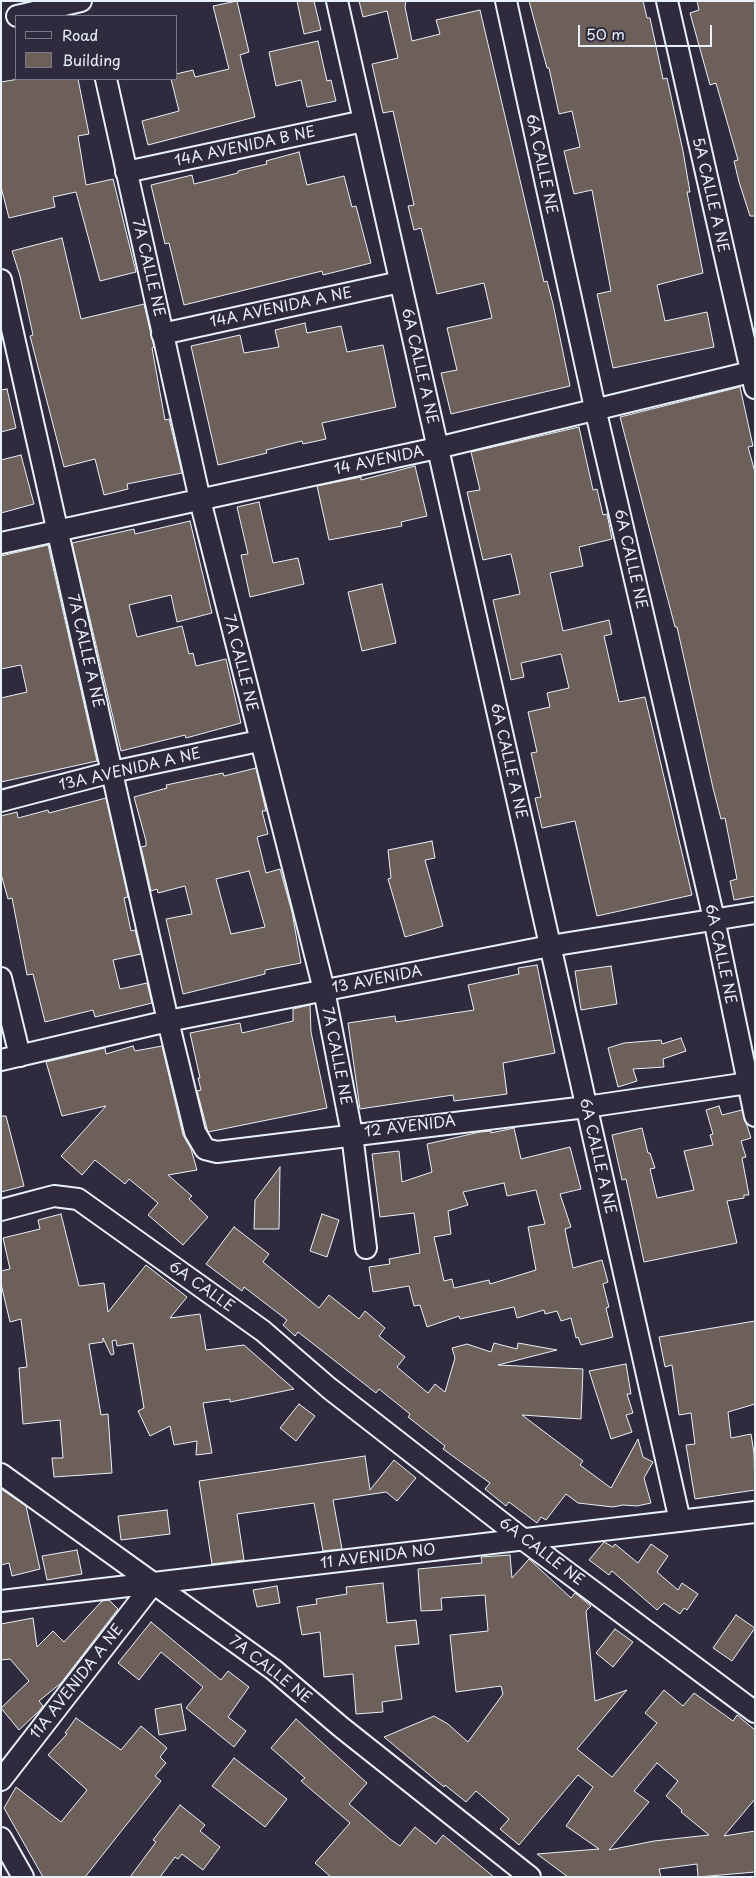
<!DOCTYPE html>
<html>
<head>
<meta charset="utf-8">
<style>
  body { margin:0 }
  #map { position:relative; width:756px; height:1878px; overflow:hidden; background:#2f2a3d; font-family:"Playpen Sans",sans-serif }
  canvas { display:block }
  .frame { position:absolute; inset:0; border:2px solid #e8f1f8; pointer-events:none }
  .legend { position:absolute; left:15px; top:15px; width:162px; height:65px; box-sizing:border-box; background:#2f2a3d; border:1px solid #797a88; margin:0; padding:6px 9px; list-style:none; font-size:15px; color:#e8f1f8 }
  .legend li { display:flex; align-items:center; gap:10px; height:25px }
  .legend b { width:25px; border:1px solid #797a88 }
  .scale { position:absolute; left:578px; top:25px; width:134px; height:22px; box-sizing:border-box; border:2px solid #e8f1f8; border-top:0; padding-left:6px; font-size:15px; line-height:18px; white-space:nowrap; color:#e8f1f8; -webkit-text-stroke:4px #2f2a3d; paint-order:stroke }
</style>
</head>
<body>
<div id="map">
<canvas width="756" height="1878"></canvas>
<div class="frame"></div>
<ul class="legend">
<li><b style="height:6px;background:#2f2a3d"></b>Road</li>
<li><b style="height:14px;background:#6d605b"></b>Building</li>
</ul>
<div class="scale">50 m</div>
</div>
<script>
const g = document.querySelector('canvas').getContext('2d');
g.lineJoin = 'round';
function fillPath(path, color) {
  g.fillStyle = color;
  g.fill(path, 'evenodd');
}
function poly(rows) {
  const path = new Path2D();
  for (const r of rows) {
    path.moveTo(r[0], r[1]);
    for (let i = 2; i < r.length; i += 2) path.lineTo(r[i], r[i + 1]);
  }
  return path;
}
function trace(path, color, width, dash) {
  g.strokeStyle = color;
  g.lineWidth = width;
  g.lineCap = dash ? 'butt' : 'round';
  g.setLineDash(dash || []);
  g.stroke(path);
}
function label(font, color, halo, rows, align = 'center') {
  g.font = font + ' "Playpen Sans",sans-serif';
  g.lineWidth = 4;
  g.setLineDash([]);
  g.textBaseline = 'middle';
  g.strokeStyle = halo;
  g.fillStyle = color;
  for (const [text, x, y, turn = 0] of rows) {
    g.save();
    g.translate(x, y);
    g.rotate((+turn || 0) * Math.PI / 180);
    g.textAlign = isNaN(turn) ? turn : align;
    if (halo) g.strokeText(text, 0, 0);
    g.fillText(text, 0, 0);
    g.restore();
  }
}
const building = poly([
  [237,1,249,52,240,55,255,117,148,145,142,121,179,111,171,79,176,79,176,74,193,70,195,77,229,69,213,6,237,1],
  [297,1,314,1,321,30,304,34,297,1],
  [359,1,406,1,405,7,412,41,440,34,436,20,480,10,544,282,547,281,553,304,570,386,451,414,441,373,457,370,447,328,492,318,484,283,437,294,421,228,414,230,408,206,414,205,393,111,383,113,372,64,398,58,387,11,363,17,359,1],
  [529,1,643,1,647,18,650,18,663,79,667,78,683,151,690,192,687,192,703,273,657,285,665,321,707,312,714,347,613,368,597,294,611,291,592,190,574,194,564,151,580,147,572,111,559,114,549,68,547,68,529,1],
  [697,1,755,1,755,216,750,216,739,182,734,161,738,160,716,83,710,85,690,13,699,10,697,1],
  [318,41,327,81,331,80,336,101,307,107,301,80,276,86,269,52,318,41],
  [19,79,78,79,89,134,78,136,86,185,113,179,136,272,100,281,76,192,53,197,55,207,9,218,1,187,1,82,19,79],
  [299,152,307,185,344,176,352,207,356,206,371,263,323,275,322,271,184,305,169,243,165,244,151,185,192,175,194,184,238,173,238,171,267,164,266,161,299,152],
  [62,238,81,319,144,304,154,347,152,348,165,420,169,419,182,473,127,484,128,489,104,495,95,459,64,467,30,336,33,335,20,276,12,251,62,238],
  [305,323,307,333,341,326,347,352,383,345,396,407,322,423,326,439,303,444,302,441,266,450,267,453,218,465,191,346,240,335,244,353,279,347,275,330,305,323],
  [740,387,753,446,748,447,755,472,755,896,734,900,730,881,737,879,725,818,721,819,713,788,677,627,675,627,620,417,740,387],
  [7,389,16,428,1,432,1,390,7,389],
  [579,427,593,490,597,489,603,515,607,514,612,539,579,547,583,566,550,573,563,631,609,620,612,634,604,636,619,702,645,697,692,895,597,916,575,821,542,828,535,798,541,797,531,753,537,752,528,712,550,707,547,693,569,688,561,654,521,663,524,677,511,680,493,600,520,594,511,554,483,560,467,492,480,490,471,452,579,427],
  [21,455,34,504,1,513,1,460,21,455],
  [415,466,427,516,401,522,402,526,329,540,317,486,361,477,361,480,415,466],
  [259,502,273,563,298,558,304,584,250,597,241,555,248,554,237,507,259,502],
  [190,521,212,613,177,622,171,595,129,605,137,637,182,626,189,654,193,653,196,666,226,659,241,723,186,738,185,735,121,751,72,543,134,529,135,534,190,521],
  [48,545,97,761,1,782,1,698,27,692,21,665,1,669,1,556,48,545],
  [382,584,396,643,362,651,348,592,382,584],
  [256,768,266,811,262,811,268,834,257,837,266,873,280,869,292,912,301,963,265,970,265,974,183,994,166,919,192,914,185,886,158,893,157,889,151,891,141,847,146,846,146,841,134,797,167,788,166,785,223,773,224,776,256,768],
  [249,871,265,927,231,934,216,879,249,871],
  [106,798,128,897,124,898,131,931,135,930,141,954,113,960,120,989,147,983,152,1003,95,1017,93,1010,45,1022,33,974,27,975,12,898,8,899,1,874,1,816,17,812,18,818,48,810,49,813,106,798],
  [432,841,435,858,425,860,443,926,405,937,388,879,391,878,388,850,432,841],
  [537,965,555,1053,503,1063,507,1094,454,1101,453,1095,360,1109,348,1023,395,1016,396,1022,474,1010,468,985,519,974,518,968,537,965],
  [611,966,617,1004,581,1010,575,971,611,966],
  [310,1005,311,1032,327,1108,208,1132,197,1091,201,1090,198,1078,200,1078,190,1033,240,1023,242,1033,293,1021,293,1009,310,1005],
  [681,1038,686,1051,663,1059,664,1067,633,1069,637,1081,618,1087,608,1048,624,1043,661,1040,662,1044,681,1038],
  [133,1046,135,1051,162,1046,183,1135,191,1149,197,1170,168,1175,192,1196,189,1199,208,1217,183,1245,148,1215,158,1203,129,1179,125,1184,95,1160,82,1175,61,1156,106,1106,62,1116,46,1062,105,1048,106,1054,133,1046],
  [719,1106,722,1115,742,1110,751,1138,741,1141,746,1157,742,1158,749,1195,744,1195,744,1198,727,1201,737,1243,644,1262,626,1179,622,1180,612,1135,642,1128,648,1153,650,1153,655,1168,650,1169,657,1198,694,1190,684,1151,713,1145,710,1135,713,1134,706,1110,719,1106],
  [1,1116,6,1116,24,1186,1,1192,1,1116],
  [514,1128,521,1159,570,1147,581,1189,560,1194,571,1227,565,1229,573,1268,602,1260,608,1282,603,1284,609,1307,606,1308,613,1337,581,1345,578,1337,576,1338,571,1318,561,1321,557,1311,545,1314,544,1310,517,1318,514,1307,460,1319,459,1316,427,1327,420,1305,414,1306,409,1286,373,1292,369,1267,390,1264,389,1259,420,1253,414,1213,380,1217,372,1154,399,1151,402,1182,432,1172,427,1144,480,1132,491,1131,491,1133,514,1128],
  [504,1183,507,1196,536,1190,545,1224,528,1227,536,1270,490,1284,489,1280,454,1288,452,1279,444,1281,434,1237,451,1234,448,1211,468,1205,463,1192,504,1183],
  [280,1167,279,1229,254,1229,255,1200,280,1167],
  [61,1214,79,1286,104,1283,108,1312,146,1265,187,1297,170,1318,200,1314,206,1350,244,1345,294,1389,230,1402,230,1399,203,1403,212,1453,196,1455,197,1441,174,1445,170,1426,150,1436,138,1411,144,1408,133,1343,117,1346,116,1340,112,1341,114,1354,111,1355,103,1338,103,1342,89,1344,101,1415,108,1414,112,1473,54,1477,52,1458,63,1458,60,1420,23,1424,19,1368,27,1367,21,1319,10,1322,1,1284,1,1271,10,1269,3,1238,40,1229,38,1220,61,1214],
  [322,1214,339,1220,327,1257,310,1251,322,1214],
  [234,1227,269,1254,263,1262,319,1308,329,1295,359,1319,365,1311,385,1328,379,1336,405,1357,397,1367,428,1393,435,1384,445,1392,455,1358,452,1348,467,1344,491,1352,494,1343,517,1349,518,1343,557,1350,498,1365,583,1369,581,1419,522,1415,583,1461,580,1465,611,1488,638,1439,643,1457,653,1462,644,1478,651,1503,637,1506,623,1505,613,1507,578,1503,566,1494,546,1520,541,1517,537,1523,509,1502,506,1506,485,1489,490,1483,443,1449,445,1446,408,1417,410,1414,379,1389,376,1393,298,1332,295,1336,283,1325,287,1320,244,1287,242,1291,206,1264,234,1227],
  [755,1321,755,1404,728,1412,731,1438,751,1434,754,1453,755,1490,695,1499,686,1445,695,1444,691,1413,679,1415,672,1365,665,1367,659,1337,755,1321],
  [626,1364,631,1394,627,1394,633,1413,626,1415,632,1432,611,1439,589,1371,626,1364],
  [299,1404,315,1416,296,1441,280,1428,299,1404],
  [365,1456,370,1490,394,1460,416,1478,397,1501,386,1492,333,1500,342,1549,323,1551,314,1503,237,1514,244,1560,212,1564,199,1481,365,1456],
  [1,1489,26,1506,40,1569,12,1576,9,1563,1,1565,1,1489],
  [167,1510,170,1534,121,1540,118,1516,167,1510],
  [604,1542,613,1547,615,1544,638,1563,651,1544,668,1556,657,1572,678,1590,682,1583,698,1594,687,1610,684,1608,680,1614,664,1603,657,1610,612,1571,609,1575,589,1560,604,1542],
  [77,1550,82,1574,47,1580,42,1556,77,1550],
  [510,1555,512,1578,529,1559,571,1598,575,1593,591,1606,586,1611,595,1701,627,1690,577,1749,612,1777,657,1723,645,1713,664,1690,683,1706,694,1693,733,1721,737,1715,755,1730,755,1799,724,1836,755,1831,755,1872,698,1877,697,1864,659,1869,661,1877,568,1877,537,1854,599,1849,566,1826,593,1787,578,1775,519,1845,500,1829,509,1819,476,1791,466,1802,445,1785,444,1787,384,1737,434,1716,448,1724,468,1742,503,1694,501,1686,456,1692,450,1635,488,1631,485,1595,441,1598,442,1610,421,1611,418,1569,482,1563,481,1557,510,1555],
  [657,1763,678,1781,666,1796,682,1810,681,1812,709,1835,654,1841,609,1850,649,1802,634,1791,657,1763],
  [383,1583,387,1623,416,1620,419,1644,395,1646,402,1699,382,1702,383,1712,356,1714,353,1674,324,1677,320,1632,302,1635,297,1607,317,1604,316,1599,347,1594,346,1587,383,1583],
  [277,1586,280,1603,257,1607,253,1590,277,1586],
  [109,1600,118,1609,61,1683,39,1701,43,1706,40,1710,19,1730,1,1708,29,1681,10,1659,1,1660,1,1624,33,1618,37,1647,53,1631,64,1642,102,1601,109,1600],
  [736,1615,755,1628,732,1661,713,1648,736,1615],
  [151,1622,221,1680,228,1671,249,1687,228,1717,246,1731,234,1747,186,1708,203,1687,161,1652,139,1680,118,1663,151,1622],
  [615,1629,633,1642,613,1667,596,1653,615,1629],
  [181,1704,186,1730,159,1735,155,1709,181,1704],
  [76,1718,121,1750,141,1726,167,1748,160,1757,166,1763,155,1776,161,1781,85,1877,43,1877,4,1808,16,1787,61,1822,87,1790,48,1755,67,1734,65,1733,76,1718],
  [296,1719,367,1783,349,1804,390,1839,400,1846,415,1827,436,1844,443,1835,494,1877,331,1877,315,1863,350,1823,301,1781,305,1778,271,1748,296,1719],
  [234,1758,287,1799,265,1827,212,1786,234,1758],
  [180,1805,205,1825,200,1831,220,1847,203,1870,182,1854,178,1859,175,1857,160,1877,130,1877,156,1842,153,1840,180,1805]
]);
const minor = poly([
  [337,1,680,1521],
  [506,1,595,408,714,919,755,1116],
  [667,1,755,388],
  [17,16,81,1],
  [106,79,200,500,324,990,352,1134,366,1248],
  [126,172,364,121],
  [1,280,168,1021,195,1132,205,1149,217,1152,586,1107,755,1082],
  [162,334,400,282],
  [1,543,437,448,755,371],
  [1,801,112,772,259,741],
  [1,978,20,1056],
  [1,1060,168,1021,550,946,755,913],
  [1,1210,54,1196,78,1199,263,1331,329,1388,524,1540,755,1712],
  [1,1474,274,1670,341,1727,530,1877],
  [1,1601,755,1512],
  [1,1780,153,1584],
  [1,1838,23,1877]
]);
const streetNames = [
  ["14A AVENIDA B NE",245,147,-12],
  ["6A CALLE NE",541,164,78],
  ["5A CALLE A NE",710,195,77],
  ["7A CALLE NE",148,268,77],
  ["14A AVENIDA A NE",281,308,-12],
  ["6A CALLE A NE",419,366,77],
  ["14 AVENIDA",379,461,-12],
  ["6A CALLE NE",630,559,77],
  ["7A CALLE A NE",85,651,77],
  ["7A CALLE NE",240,663,76],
  ["6A CALLE A NE",508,761,77],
  ["13A AVENIDA A NE",130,770,-13],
  ["6A CALLE NE",720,954,78],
  ["13 AVENIDA",377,980,-11],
  ["7A CALLE NE",336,1056,79],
  ["12 AVENIDA",410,1127,-7],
  ["6A CALLE A NE",597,1156,77],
  ["6A CALLE",201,1287,35],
  ["6A CALLE NE",541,1552,37],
  ["11 AVENIDA NO",378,1557,-7],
  ["7A CALLE NE",270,1670,38],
  ["11A AVENIDA A NE",77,1682,-52]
];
fillPath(building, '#6d605b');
trace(building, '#e8f1f8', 1);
trace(minor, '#e8f1f8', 24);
trace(minor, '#2f2a3d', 20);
label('15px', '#e8f1f8', '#2f2a3d', streetNames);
</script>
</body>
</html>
